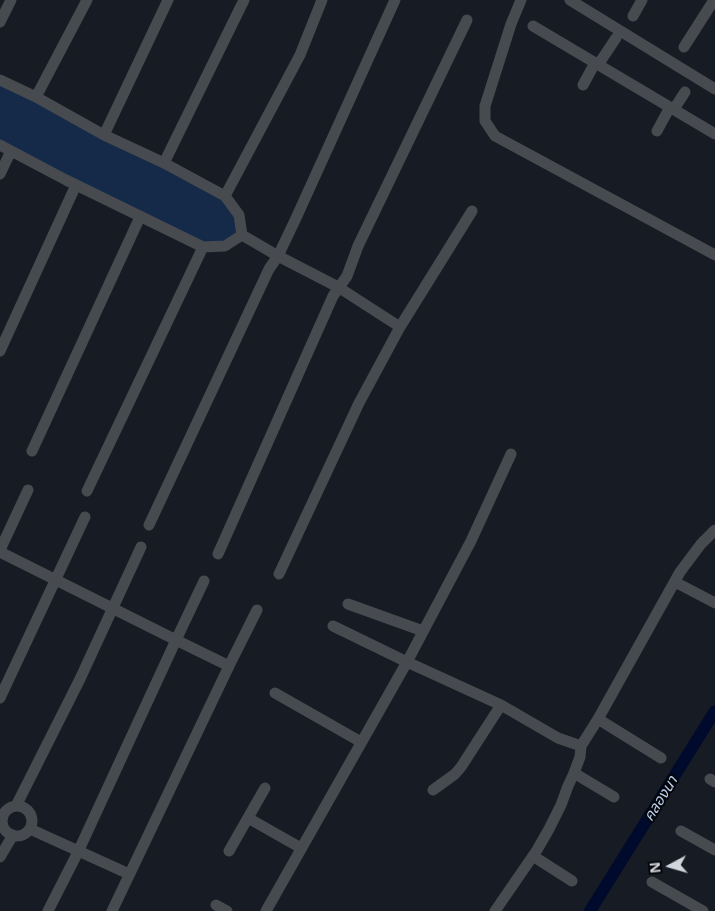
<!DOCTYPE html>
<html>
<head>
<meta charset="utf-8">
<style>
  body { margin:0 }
  #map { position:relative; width:715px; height:911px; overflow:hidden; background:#161b24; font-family:"Noto Sans",sans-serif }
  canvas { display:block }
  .north { position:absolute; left:645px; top:841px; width:50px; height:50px; -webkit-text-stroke:4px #040609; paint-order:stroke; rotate:264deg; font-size:14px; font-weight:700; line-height:20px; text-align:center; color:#d2d6dc }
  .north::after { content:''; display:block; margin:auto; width:18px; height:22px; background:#d2d6dc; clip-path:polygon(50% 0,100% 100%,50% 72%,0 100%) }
</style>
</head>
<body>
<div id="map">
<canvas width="715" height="911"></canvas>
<div class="north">N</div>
</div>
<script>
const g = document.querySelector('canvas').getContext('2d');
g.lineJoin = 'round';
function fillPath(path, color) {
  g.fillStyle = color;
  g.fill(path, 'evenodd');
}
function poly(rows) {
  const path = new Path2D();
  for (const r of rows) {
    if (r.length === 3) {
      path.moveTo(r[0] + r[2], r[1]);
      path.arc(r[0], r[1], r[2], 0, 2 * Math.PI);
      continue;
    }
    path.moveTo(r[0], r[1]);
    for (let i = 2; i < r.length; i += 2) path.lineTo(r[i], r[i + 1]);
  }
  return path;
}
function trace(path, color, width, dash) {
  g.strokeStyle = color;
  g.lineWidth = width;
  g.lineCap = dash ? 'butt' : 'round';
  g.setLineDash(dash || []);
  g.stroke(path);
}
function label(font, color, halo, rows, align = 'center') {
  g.font = font + ' "Noto Sans","Noto Sans Thai",sans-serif';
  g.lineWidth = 4;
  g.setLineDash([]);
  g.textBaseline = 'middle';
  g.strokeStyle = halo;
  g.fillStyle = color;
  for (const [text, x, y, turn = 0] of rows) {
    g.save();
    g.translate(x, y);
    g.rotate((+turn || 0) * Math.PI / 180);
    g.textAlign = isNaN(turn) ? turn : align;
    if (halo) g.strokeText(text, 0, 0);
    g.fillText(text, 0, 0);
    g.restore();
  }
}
const green = poly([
  [0,80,224,199,239,215,237,237,203,247,0,144]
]);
const canal = poly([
  [590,911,715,711]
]);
const minor = poly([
  [521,0,511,24,485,106,485,121,495,136,715,255],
  [570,0,715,89],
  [633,16,642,0],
  [0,22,11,0],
  [533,26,715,134],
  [684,47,714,0],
  [598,65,616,38],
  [0,80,36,97,104,135,164,163,225,196,239,215,242,235],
  [583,85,595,63],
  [36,97,87,0],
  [674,109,685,92],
  [657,131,670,107],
  [104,135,168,0],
  [0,145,66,180,203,247,225,246,242,235],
  [164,163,244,0],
  [0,174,11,151],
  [225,196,300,55,322,0],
  [242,235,278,256,338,287,400,327],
  [0,351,76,185],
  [32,451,140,217],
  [87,491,203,247],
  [149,525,269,269,278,256,297,216,395,0],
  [0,550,28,490],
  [0,552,176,640,78,852,48,911],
  [218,554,333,296,347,276,358,246,467,20],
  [279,574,359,403,400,327,472,211],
  [204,581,176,640,229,666],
  [675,582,715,603],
  [348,604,423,631],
  [333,626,407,662,471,541,511,454],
  [275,693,361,742],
  [0,698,85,517],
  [598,719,661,758],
  [574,773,614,797],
  [710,779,715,782],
  [433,790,455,774,461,767,501,705],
  [16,806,80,679,141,547],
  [17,821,15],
  [248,818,301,848],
  [30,829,129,874],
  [681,831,715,850],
  [229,851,265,788],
  [533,856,572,881],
  [0,857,13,835],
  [652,882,703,911],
  [216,905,227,911],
  [112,911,229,666,257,610],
  [266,911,407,662,501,705,558,738,581,746],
  [495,911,537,850,549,829,561,805,568,786,574,773,580,757,581,746,598,719,680,572,701,544,715,530]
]);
const waterNames = [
  ["คลองนา",661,799,-58]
];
fillPath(green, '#152a49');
trace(canal, '#000a2c', 12);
trace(minor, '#474a4f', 11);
label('italic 15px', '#bcd0f0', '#040609', waterNames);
</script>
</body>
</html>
